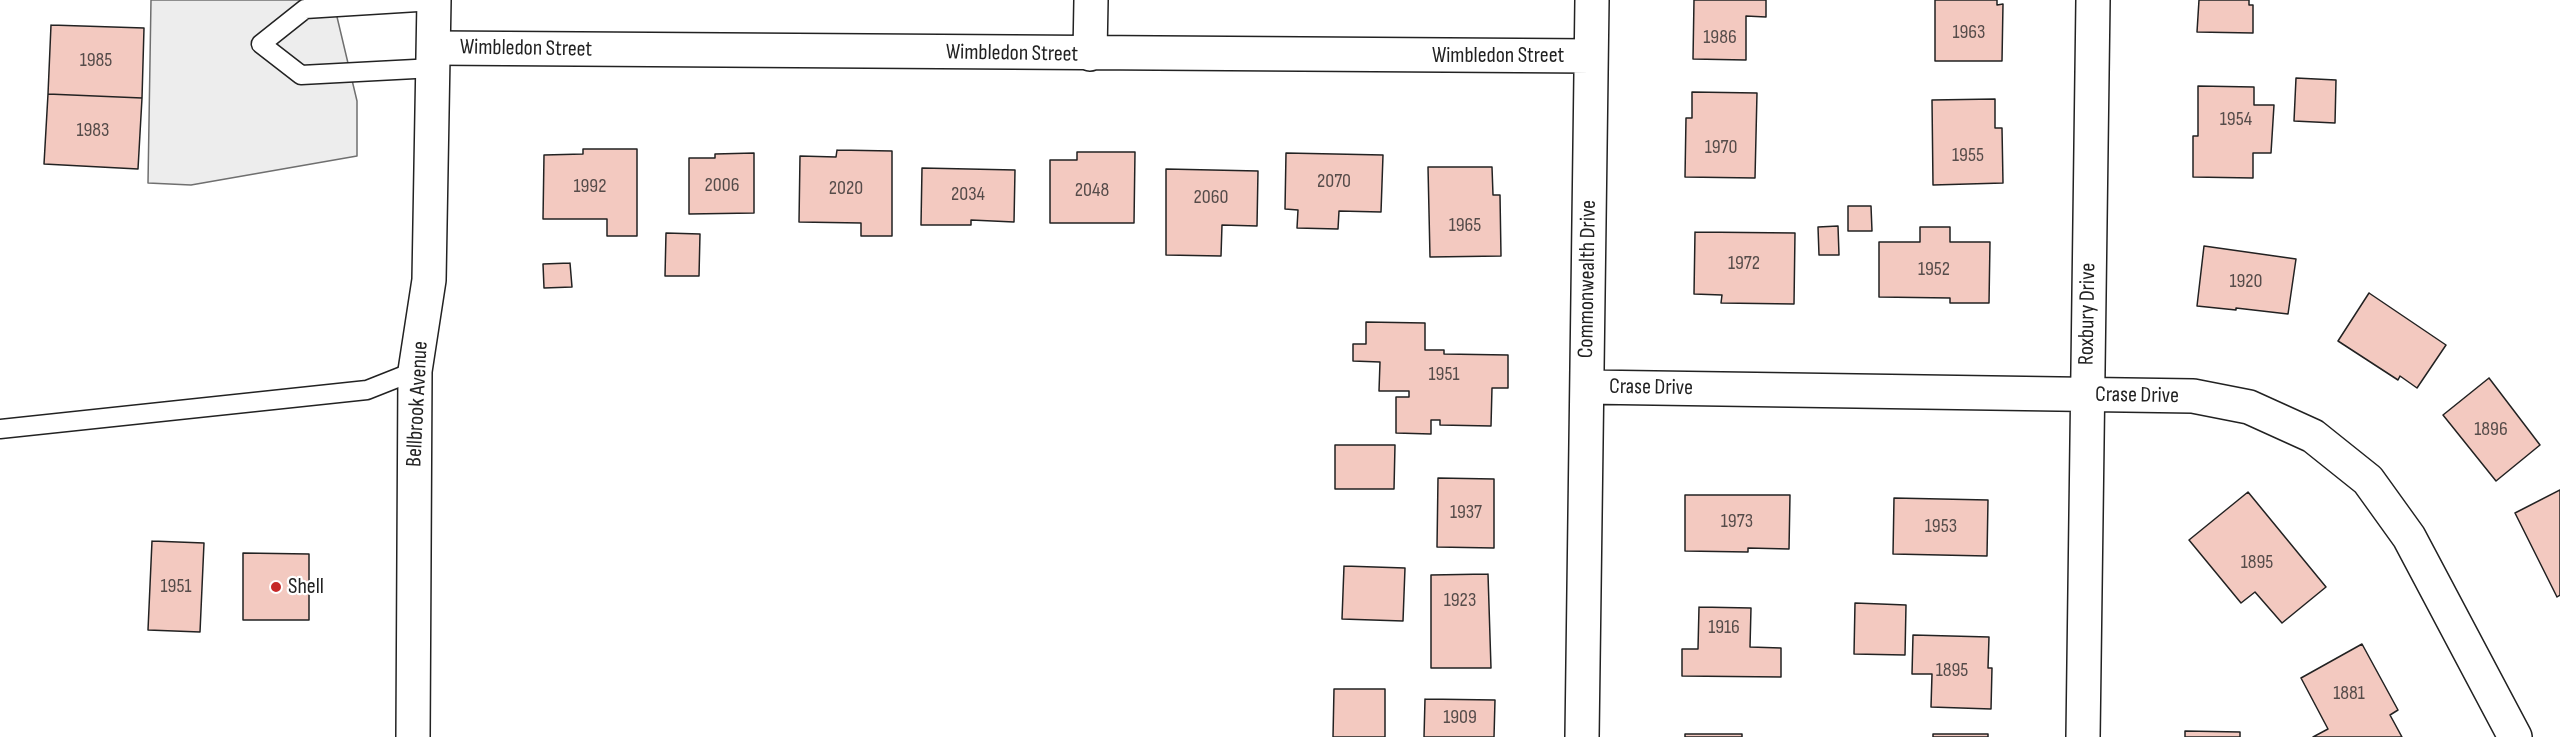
<!DOCTYPE html>
<html>
<head>
<meta charset="utf-8">
<style>
  body { margin:0 }
  canvas { display:block; background:#fff }
</style>
</head>
<body>
<canvas width="2560" height="737"></canvas>
<script>
const g = document.querySelector('canvas').getContext('2d');
g.lineJoin = 'round';
function fillPath(path, color) {
  g.fillStyle = color;
  g.fill(path, 'evenodd');
}
function poly(rows) {
  const path = new Path2D();
  for (const r of rows) {
    path.moveTo(r[0], r[1]);
    for (let i = 2; i < r.length; i += 2) path.lineTo(r[i], r[i + 1]);
  }
  return path;
}
function trace(path, color, width, dash) {
  g.strokeStyle = color;
  g.lineWidth = width;
  g.lineCap = dash ? 'butt' : 'round';
  g.setLineDash(dash || []);
  g.stroke(path);
}
function label(font, color, halo, rows, align = 'center') {
  g.font = font + ' "Sofia Sans Condensed",sans-serif';
  g.lineWidth = 4.5;
  g.setLineDash([]);
  g.textBaseline = 'middle';
  g.strokeStyle = halo;
  g.fillStyle = color;
  for (const [text, x, y, turn = 0] of rows) {
    g.save();
    g.translate(x, y);
    g.rotate((+turn || 0) * Math.PI / 180);
    g.textAlign = isNaN(turn) ? turn : align;
    if (halo) g.strokeText(text, 0, 0);
    g.fillText(text, 0, 0);
    g.restore();
  }
}
const parking = poly([
  [151,0,333,0,357,101,357,156,191,185,148,183,151,0]
]);
const building = poly([
  [1694,0,1766,0,1766,17,1746,16,1746,60,1693,59,1694,0],
  [1935,0,1997,0,1997,5,2003,4,2002,61,1935,61,1935,0],
  [2199,0,2249,0,2249,5,2253,5,2253,33,2197,32,2199,0],
  [51,25,144,28,142,98,48,94,51,25],
  [2296,78,2336,80,2335,123,2294,121,2296,78],
  [2198,86,2254,87,2254,105,2274,105,2271,153,2253,153,2253,178,2193,177,2193,136,2198,136,2198,86],
  [1692,92,1757,93,1755,178,1685,177,1686,118,1692,118,1692,92],
  [48,94,142,98,138,169,44,164,48,94],
  [1995,99,1995,128,2002,128,2003,183,1933,185,1932,100,1995,99],
  [583,149,637,149,637,236,607,236,607,219,543,219,544,155,583,154,583,149],
  [837,150,892,151,892,236,861,236,861,223,799,222,800,156,836,157,837,150],
  [1077,152,1135,152,1134,223,1050,223,1050,160,1077,160,1077,152],
  [754,153,754,213,689,214,689,158,715,158,715,154,754,153],
  [1286,153,1383,155,1381,212,1339,211,1338,229,1297,228,1298,210,1285,209,1286,153],
  [1428,167,1492,167,1493,195,1500,195,1501,256,1430,257,1428,167],
  [922,168,1015,170,1014,222,971,220,971,225,921,225,922,168],
  [1166,169,1258,171,1257,226,1222,225,1221,256,1166,255,1166,169],
  [1848,206,1871,206,1872,231,1848,231,1848,206],
  [1838,226,1839,255,1819,255,1818,227,1838,226],
  [1920,227,1950,227,1950,242,1990,242,1989,303,1950,303,1950,298,1879,297,1879,242,1920,242,1920,227],
  [1695,232,1795,233,1794,304,1721,303,1722,295,1694,294,1695,232],
  [666,233,700,234,699,276,665,276,666,233],
  [2204,246,2296,259,2288,314,2236,308,2236,310,2197,306,2204,246],
  [570,263,572,287,544,288,543,264,570,263],
  [2369,293,2446,345,2417,388,2400,376,2398,380,2338,341,2369,293],
  [1366,322,1425,323,1425,350,1444,350,1444,354,1508,355,1508,388,1492,388,1491,426,1440,425,1440,420,1431,420,1431,434,1396,433,1396,397,1409,397,1409,391,1379,391,1380,362,1353,361,1353,344,1366,344,1366,322],
  [2489,378,2540,445,2496,481,2443,415,2489,378],
  [1335,445,1395,445,1394,489,1335,489,1335,445],
  [1438,478,1494,479,1494,548,1437,547,1438,478],
  [2560,490,2560,595,2557,597,2515,513,2560,490],
  [2248,492,2326,587,2282,623,2255,592,2241,603,2189,540,2248,492],
  [1685,495,1790,495,1789,549,1748,548,1748,552,1685,551,1685,495],
  [1894,498,1988,500,1987,556,1893,554,1894,498],
  [152,541,204,543,200,632,148,630,152,541],
  [243,553,309,554,309,620,243,620,243,553],
  [1344,566,1405,568,1403,621,1342,619,1344,566],
  [1488,574,1491,668,1431,668,1431,575,1488,574],
  [1855,603,1906,605,1905,655,1854,654,1855,603],
  [1699,607,1751,608,1750,647,1781,648,1781,677,1682,676,1682,649,1698,649,1699,607],
  [1913,635,1989,637,1988,668,1992,668,1991,709,1931,707,1932,674,1912,674,1913,635],
  [2362,644,2398,710,2390,715,2402,737,2313,737,2328,729,2301,678,2362,644],
  [1334,689,1385,689,1385,737,1333,737,1334,689],
  [1425,699,1495,700,1494,737,1424,737,1425,699],
  [2185,731,2240,732,2240,737,2185,737,2185,731],
  [1685,734,1742,734,1742,737,1685,737,1685,734],
  [1933,734,1988,734,1988,737,1933,737,1933,734]
]);
const service = poly([
  [434,68,301,75,261,44,305,9,434,1],
  [0,429,367,390,415,371]
]);
const minor = poly([
  [434,48,1591,56],
  [1090,54,1091,0],
  [1587,387,2193,396,2249,407,2313,436,2368,480,2409,537,2515,737],
  [1582,737,1592,0],
  [2083,737,2093,0]
]);
const tertiary = poly([
  [413,737,415,371,429,280,434,0]
]);
const markers = [
  [276,587,6,"#c62828"]
];
const numberNames = [
  ["1963",1969,33],
  ["1986",1720,38],
  ["1985",96,61],
  ["1954",2236,120],
  ["1983",93,131],
  ["1970",1721,148],
  ["1955",1968,156],
  ["2070",1334,182],
  ["2006",722,186],
  ["1992",590,187],
  ["2020",846,189],
  ["2048",1092,191],
  ["2034",968,195],
  ["2060",1211,198],
  ["1965",1465,226],
  ["1972",1744,264],
  ["1952",1934,270],
  ["1920",2246,282],
  ["1951",1444,375],
  ["1896",2491,430],
  ["1937",1466,513],
  ["1973",1737,522],
  ["1953",1941,527],
  ["1895",2257,563],
  ["1951",176,587],
  ["1923",1460,601],
  ["1916",1724,628],
  ["1895",1952,671],
  ["1881",2349,694],
  ["1909",1460,718]
];
const streetNames = [
  ["Wimbledon Street",526,49,1],
  ["Wimbledon Street",1012,54,1],
  ["Wimbledon Street",1498,56],
  ["Commonwealth Drive",1588,279,-89],
  ["Roxbury Drive",2088,314,-89],
  ["Crase Drive",1651,388,1],
  ["Crase Drive",2137,396,1],
  ["Bellbrook Avenue",418,404,-87]
];
const poiNames = [
  ["Shell",288,587]
];
fillPath(parking, '#ededed');
trace(parking, '#6f6f6f', 1.5);
fillPath(building, '#f3c9c0');
trace(building, '#222', 1.5);
trace(service, '#222', 21);
trace(minor, '#222', 36);
trace(tertiary, '#222', 36);
trace(service, '#fff', 18);
trace(minor, '#fff', 33);
trace(tertiary, '#fff', 33);
for (const [x, y, r, color] of markers) {
  const dot = new Path2D();
  dot.arc(x, y, r, 0, 2 * Math.PI);
  g.fillStyle = color;
  g.fill(dot);
  trace(dot, '#fff', 2);
}
label('20px', '#564c4a', null, numberNames);
label('22px', '#222', '#fff', streetNames);
label('22px', '#222', '#fff', poiNames, 'left');
</script>
</body>
</html>
